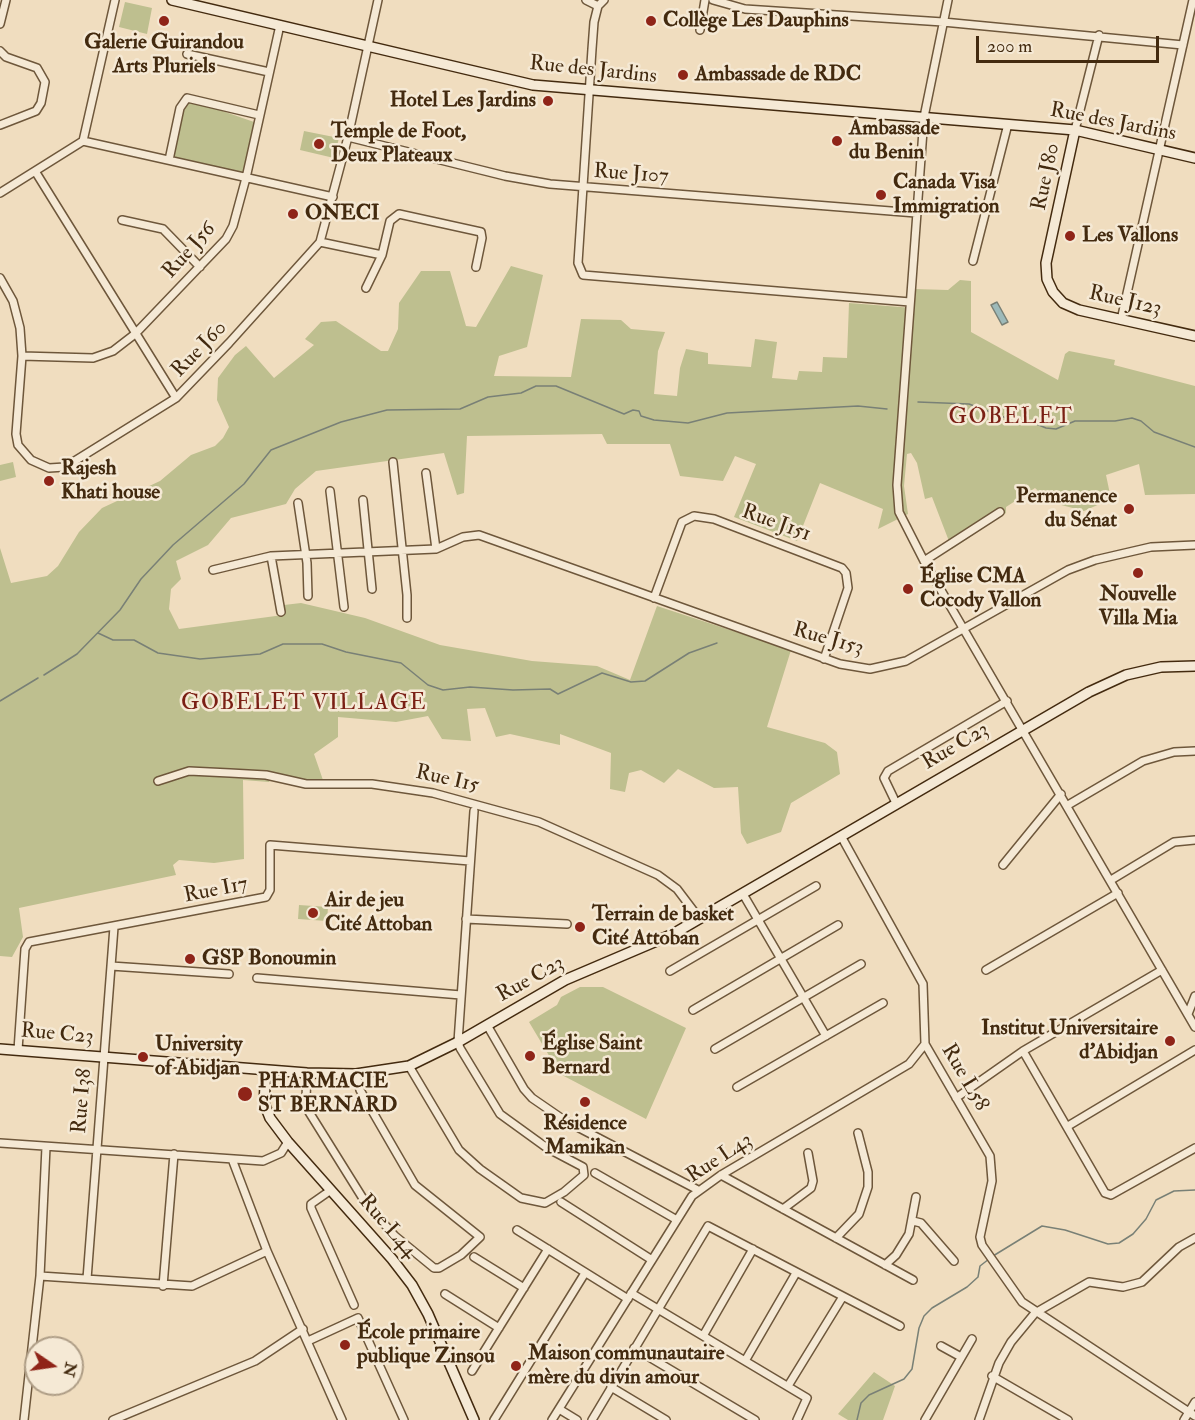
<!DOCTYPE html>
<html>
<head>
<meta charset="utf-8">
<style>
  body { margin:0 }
  #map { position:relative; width:1195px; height:1420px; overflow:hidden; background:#f0ddbf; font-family:"IM FELL Double Pica",serif }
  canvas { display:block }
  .north { position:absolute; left:24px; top:1336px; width:60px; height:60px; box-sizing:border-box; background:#f5e9d5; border:2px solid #ae9d86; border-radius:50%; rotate:103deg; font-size:16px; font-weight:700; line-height:24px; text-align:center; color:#432a0f }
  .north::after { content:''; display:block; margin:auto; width:21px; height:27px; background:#8f2418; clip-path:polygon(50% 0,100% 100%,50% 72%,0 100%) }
  .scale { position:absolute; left:976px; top:36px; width:183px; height:27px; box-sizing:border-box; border:3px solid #432a0f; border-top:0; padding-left:8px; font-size:18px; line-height:21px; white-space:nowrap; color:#432a0f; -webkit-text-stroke:4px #f5e9d5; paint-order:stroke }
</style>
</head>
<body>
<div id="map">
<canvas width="1195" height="1420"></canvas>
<div class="north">N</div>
<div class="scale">200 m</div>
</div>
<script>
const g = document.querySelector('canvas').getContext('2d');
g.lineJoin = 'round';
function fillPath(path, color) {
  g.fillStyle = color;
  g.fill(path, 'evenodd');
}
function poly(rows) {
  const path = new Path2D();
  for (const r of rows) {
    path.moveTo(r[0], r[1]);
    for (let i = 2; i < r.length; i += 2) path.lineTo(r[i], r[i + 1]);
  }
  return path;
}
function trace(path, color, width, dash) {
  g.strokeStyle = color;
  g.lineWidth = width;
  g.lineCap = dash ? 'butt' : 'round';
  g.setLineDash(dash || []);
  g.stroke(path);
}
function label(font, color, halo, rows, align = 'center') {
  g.font = font + ' "IM FELL Double Pica",serif';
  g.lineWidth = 5;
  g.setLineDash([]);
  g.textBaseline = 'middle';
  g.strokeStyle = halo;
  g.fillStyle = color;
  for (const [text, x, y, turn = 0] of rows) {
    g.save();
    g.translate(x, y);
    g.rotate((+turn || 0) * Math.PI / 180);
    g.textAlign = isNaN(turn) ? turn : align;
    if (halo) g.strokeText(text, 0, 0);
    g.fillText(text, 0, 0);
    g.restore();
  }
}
const green = poly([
  [125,2,152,8,147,34,119,27],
  [188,99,254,122,245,176,172,158,182,104],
  [304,131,339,138,334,158,300,150],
  [511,266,543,275,527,347,499,356,494,376,571,377,581,319,621,320,631,329,665,332,658,351,654,394,677,396,680,368,686,349,708,353,708,364,751,367,755,339,777,342,772,378,797,380,799,371,822,372,823,357,847,358,849,303,913,308,914,289,948,290,960,280,971,281,971,332,1058,380,1065,354,1069,351,1115,360,1114,365,1195,386,1195,494,1145,495,1139,464,1106,475,1111,499,1084,511,1050,502,1035,488,1006,507,1006,513,952,549,932,497,925,499,917,463,911,453,907,454,904,486,908,514,878,529,883,509,820,483,797,541,734,517,756,464,735,456,723,481,680,476,670,444,607,444,602,434,467,436,464,493,457,495,444,453,316,471,295,489,286,504,231,518,208,545,176,561,181,579,171,589,169,609,179,629,283,615,284,605,301,603,365,618,440,645,532,661,597,666,630,680,657,606,791,650,767,727,825,743,837,752,840,774,791,803,781,832,747,844,741,833,738,787,714,788,678,769,664,783,641,770,629,773,625,792,610,789,611,753,560,734,560,745,510,734,496,737,485,708,467,709,471,741,442,739,428,716,396,722,338,717,338,737,314,754,324,783,274,775,269,782,243,780,244,859,214,863,179,860,173,865,176,875,19,908,23,937,12,957,0,956,0,548,11,583,47,576,58,566,79,532,102,508,160,481,191,455,215,446,223,438,229,427,217,400,218,378,235,355,246,346,274,378,314,345,305,339,321,322,336,321,381,351,388,351,398,329,399,303,421,271,450,271,466,326,476,327],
  [13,462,16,477,0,481,0,465],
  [299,905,328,907,327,921,298,919],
  [580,987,603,987,686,1028,646,1119,560,1074,529,1022,557,1005,561,997],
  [874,1372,895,1386,883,1420,848,1420,838,1414]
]);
const water = poly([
  [997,302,1008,322,1002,325,991,305,997,302]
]);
const stream = poly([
  [918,402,969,404,1022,424,1034,423,1046,428,1056,429,1075,421,1115,421,1132,418,1141,421,1154,432,1195,447],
  [98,633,113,640,134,640,158,653,200,659,260,654,283,644,322,644,346,652,401,663,428,685,443,690,470,687,513,690,550,689,558,694,602,673,631,682,645,681,689,653,717,643],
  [44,675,77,654,120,610,141,579,173,545,244,484,271,450,341,422,387,410,460,409,488,397,521,393,536,386,556,386,624,414,633,410,639,411,641,416,654,420,688,423,727,413,858,406,887,409],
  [0,701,38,678],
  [993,1256,1042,1226,1065,1230,1108,1244,1119,1243,1133,1234,1146,1219,1156,1200,1174,1191,1195,1190],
  [857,1420,861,1403,869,1395,904,1379,912,1369,919,1328,924,1316,932,1308,967,1287,978,1277,980,1266,989,1259]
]);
const street = poly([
  [586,0,598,6],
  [604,0,598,6,594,22,592,49,578,263,583,275,910,302],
  [713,0,745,9,943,22,1183,45],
  [948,0,924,117,897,485,899,512,924,561,1195,1027],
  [0,24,6,0],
  [700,30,705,0],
  [0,51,6,57,37,68,45,82,41,103,36,111,0,125],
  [187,54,269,72],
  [1075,130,1099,35],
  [348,137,505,176,550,184,916,213],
  [83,141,115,0],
  [169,160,180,108,187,98,259,115],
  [35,171,176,398],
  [0,193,83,141,333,197],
  [122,220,163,229,200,267],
  [320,242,382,255],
  [973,261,1008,124],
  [0,278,13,301,20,328,22,356,16,434,18,445,31,460,49,468,65,467,176,398,229,343,320,242,348,137,378,0],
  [366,288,382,255,390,221,399,214,481,232,482,238,476,267],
  [1121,320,1193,0],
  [22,356,93,358,113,351,135,334,226,239,233,226,246,178,280,25],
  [393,462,407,595,407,618],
  [426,473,436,549],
  [330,491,344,607],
  [363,500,372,589],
  [298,503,307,563,308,596],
  [271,556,281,612],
  [924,561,1000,512],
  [213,570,271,556,436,549,463,537,479,535,840,664,870,669,906,661,1068,570,1095,560,1151,547,1195,545],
  [654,598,682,522,694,516,714,519,842,568,846,573,848,588,824,659],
  [158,781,189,771,230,773,266,775,306,784,372,784,433,793,539,822,658,875,677,889,699,918],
  [896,803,884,778,888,771,1007,701],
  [1068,805,1143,761,1174,752,1195,751],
  [841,836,923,984,925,1044,990,1156,992,1181,980,1237,982,1245,1022,1302,1195,1416],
  [1003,865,1061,794],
  [1111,880,1174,842,1195,840],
  [743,894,826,1036],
  [466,919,567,924],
  [111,966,229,974],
  [986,970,1118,893],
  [670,971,816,886],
  [257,978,461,995],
  [693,1010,838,925],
  [1188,1014,1195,996],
  [487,1025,524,1089,532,1098,564,1120,698,1190],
  [715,1049,861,964],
  [18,1050,25,949,29,942,266,897,270,890,270,845,470,861],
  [1023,1051,1105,1193,1111,1195,1195,1148],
  [409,1066,459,1150,480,1169,521,1198,545,1203,564,1192,584,1175,583,1167,547,1148,500,1114,460,1048,458,1042,474,811],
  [307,1073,306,1098,309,1112,367,1205,395,1236,434,1268,439,1268,461,1255,480,1237,415,1185,360,1090,356,1074],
  [737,1087,883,1003],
  [956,1098,1023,1051,1162,970],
  [1068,1126,1195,1050],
  [0,1143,263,1161,281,1153,288,1142],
  [232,1159,267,1251,342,1420],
  [595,1173,677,1220],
  [721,1175,913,1280],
  [331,1190,311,1204,311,1208,354,1305],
  [561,1202,652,1260],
  [783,1209,811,1188,813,1181,808,1153],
  [913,1221,921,1223,954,1261],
  [517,1230,628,1299],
  [836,1238,859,1214,868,1187,868,1172,858,1133],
  [474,1257,524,1288],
  [885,1265,896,1255,909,1234,916,1197],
  [40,1276,192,1286,267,1251],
  [87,1279,114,927],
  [163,1286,174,1154],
  [631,1293,807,1398,797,1420],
  [445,1294,499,1328],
  [703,1336,753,1249],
  [308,1341,358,1318,404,1420],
  [941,1346,961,1357],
  [634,1348,755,1420],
  [745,1361,796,1273],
  [472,1371,548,1249],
  [992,1376,1068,1420],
  [788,1386,842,1298],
  [611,1387,666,1420],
  [559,1409,577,1420],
  [24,1420,40,1276,46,1147],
  [113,1420,255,1361,303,1329],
  [494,1420,585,1273],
  [552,1420,692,1196,721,1175,909,1064,925,1044],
  [592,1420,708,1226,900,1326],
  [925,1420,972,1339],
  [979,1420,999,1363,1011,1342,1035,1313,1089,1282,1123,1287,1142,1282,1179,1247,1195,1238],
  [1184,1420,1195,1402]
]);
const secondary = poly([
  [172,0,533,85,1075,130,1195,158],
  [1075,130,1046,263,1047,279,1053,292,1063,303,1079,310,1195,336],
  [0,1049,307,1073,356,1074,409,1066,458,1042,565,980,673,934,1089,692,1126,675,1161,667,1195,666],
  [266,1070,264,1103,270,1118,288,1142,392,1259,412,1285,428,1314,474,1420]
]);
const markers = [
  [164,21,6,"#8f2418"],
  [651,21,6,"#8f2418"],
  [683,75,6,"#8f2418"],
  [548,101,6,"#8f2418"],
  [837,141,6,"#8f2418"],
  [319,144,6,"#8f2418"],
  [881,195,6,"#8f2418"],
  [293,214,6,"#8f2418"],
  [1070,236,6,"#8f2418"],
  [49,481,6,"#8f2418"],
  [1129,509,6,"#8f2418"],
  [1138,573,6,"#8f2418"],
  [908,589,6,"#8f2418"],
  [313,913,6,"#8f2418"],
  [580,927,6,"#8f2418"],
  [190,959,6,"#8f2418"],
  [1170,1041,6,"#8f2418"],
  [530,1056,6,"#8f2418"],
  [143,1057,6,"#8f2418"],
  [245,1094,8,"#8f2418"],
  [585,1102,6,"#8f2418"],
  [345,1345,6,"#8f2418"],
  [516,1366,6,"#8f2418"]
];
const poiNames = [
  ["Collège Les Dauphins",663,21],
  ["Galerie Guirandou",164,43,"center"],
  ["Arts Pluriels",164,67,"center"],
  ["Ambassade de RDC",695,75],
  ["Hotel Les Jardins",536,101,"right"],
  ["Ambassade",849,129],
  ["du Benin",849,153],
  ["Temple de Foot,",331,132],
  ["Deux Plateaux",331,156],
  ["Canada Visa",893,183],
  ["Immigration",893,207],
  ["ONECI",305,214],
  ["Les Vallons",1082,236],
  ["Rajesh",61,469],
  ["Khati house",61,493],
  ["Permanence",1117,497,"right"],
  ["du Sénat",1117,521,"right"],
  ["Église CMA",920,577],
  ["Cocody Vallon",920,601],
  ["Nouvelle",1138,595,"center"],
  ["Villa Mia",1138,619,"center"],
  ["Air de jeu",325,901],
  ["Cité Attoban",325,925],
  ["Terrain de basket",592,915],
  ["Cité Attoban",592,939],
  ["GSP Bonoumin",202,959],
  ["Institut Universitaire",1158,1029,"right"],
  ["d'Abidjan",1158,1053,"right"],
  ["Église Saint",542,1044],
  ["Bernard",542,1068],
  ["University",155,1045],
  ["of Abidjan",155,1069],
  ["PHARMACIE",258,1082],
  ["ST BERNARD",258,1106],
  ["Résidence",585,1124,"center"],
  ["Mamikan",585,1148,"center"],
  ["École primaire",357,1333],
  ["publique Zinsou",357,1357],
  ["Maison communautaire",528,1354],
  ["mère du divin amour",528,1378]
];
const streetNames = [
  ["Rue des Jardins",593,71,6],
  ["Rue des Jardins",1113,123,11],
  ["Rue J107",631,175,4],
  ["Rue J80",1047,177,-78],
  ["Rue J56",190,251,-48],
  ["Rue J123",1125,302,13],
  ["Rue J60",200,350,-46],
  ["Rue J151",776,524,20],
  ["Rue J153",828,640,16],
  ["Rue C23",956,747,-30],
  ["Rue I15",447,780,13],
  ["Rue I17",216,891,-11],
  ["Rue C23",531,980,-29],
  ["Rue C23",57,1035,5],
  ["Rue L58",964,1078,60],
  ["Rue I38",83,1101,-85],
  ["Rue L43",720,1159,-33],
  ["Rue L44",387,1227,49]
];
const neighbourhoodNames = [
  ["GOBELET",1011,418],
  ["GOBELET VILLAGE",304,704]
];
fillPath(green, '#bebf8f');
fillPath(water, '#9dbaba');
trace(water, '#798076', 1.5);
trace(stream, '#798076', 1.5);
trace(street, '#6e573b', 10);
trace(secondary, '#432a0f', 12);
trace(street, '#f5e9d5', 7);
trace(secondary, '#f5e9d5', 9);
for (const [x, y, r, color] of markers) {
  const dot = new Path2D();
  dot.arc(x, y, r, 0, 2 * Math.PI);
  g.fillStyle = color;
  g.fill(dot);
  trace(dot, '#f5e9d5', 2);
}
label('bold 21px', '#432a0f', '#f5e9d5', poiNames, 'left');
label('21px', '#432a0f', '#f5e9d5', streetNames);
g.letterSpacing = '1.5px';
label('22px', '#7a1f14', '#f5e9d5', neighbourhoodNames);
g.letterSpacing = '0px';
</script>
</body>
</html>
